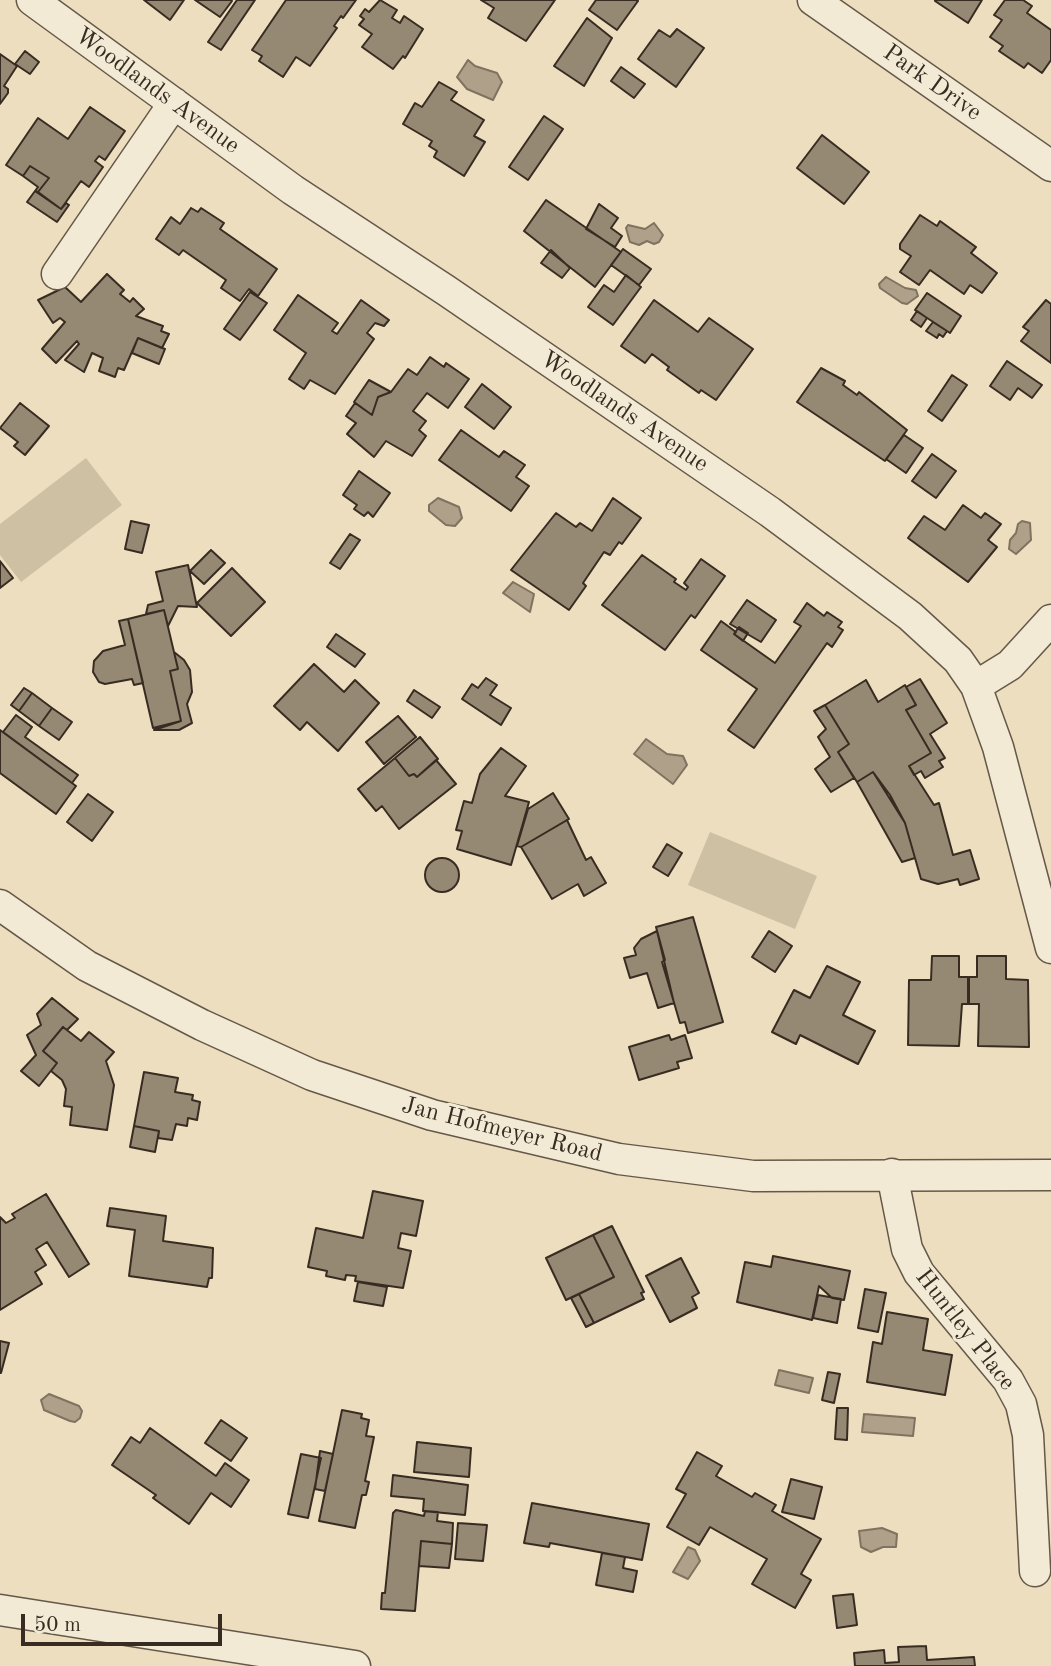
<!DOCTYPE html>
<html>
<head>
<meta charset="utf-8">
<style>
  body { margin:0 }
  #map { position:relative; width:1051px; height:1666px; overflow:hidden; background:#ecdebe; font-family:"Old Standard TT",serif }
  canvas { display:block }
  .scale { position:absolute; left:21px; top:1614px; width:201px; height:32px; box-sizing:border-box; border:4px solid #382c22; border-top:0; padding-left:9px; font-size:21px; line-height:24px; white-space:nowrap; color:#382c22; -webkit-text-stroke:5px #f3ead5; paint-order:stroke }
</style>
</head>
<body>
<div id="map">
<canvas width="1051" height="1666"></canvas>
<div class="scale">50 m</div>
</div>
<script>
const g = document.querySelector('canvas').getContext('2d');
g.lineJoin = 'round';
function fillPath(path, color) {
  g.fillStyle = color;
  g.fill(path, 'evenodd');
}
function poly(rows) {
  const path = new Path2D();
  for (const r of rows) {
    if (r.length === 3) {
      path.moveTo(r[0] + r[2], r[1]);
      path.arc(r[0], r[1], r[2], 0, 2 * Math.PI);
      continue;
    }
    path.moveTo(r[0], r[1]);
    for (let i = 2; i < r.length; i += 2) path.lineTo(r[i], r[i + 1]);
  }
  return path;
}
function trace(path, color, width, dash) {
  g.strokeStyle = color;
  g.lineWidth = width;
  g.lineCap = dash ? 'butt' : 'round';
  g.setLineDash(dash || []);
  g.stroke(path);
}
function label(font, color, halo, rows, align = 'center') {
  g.font = font + ' "Old Standard TT",serif';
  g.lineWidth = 6;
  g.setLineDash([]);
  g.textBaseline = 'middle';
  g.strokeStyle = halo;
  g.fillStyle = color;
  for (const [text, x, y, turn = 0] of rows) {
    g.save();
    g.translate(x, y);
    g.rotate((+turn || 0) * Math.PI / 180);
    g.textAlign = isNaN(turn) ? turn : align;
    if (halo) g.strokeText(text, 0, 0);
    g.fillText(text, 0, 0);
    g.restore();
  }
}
const green = poly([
  [86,458,122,505,21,582,0,555,0,524],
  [710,832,817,876,795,929,688,885]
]);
const water = poly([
  [468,60,475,66,497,73,502,82,493,100,467,89,457,77,468,60],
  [654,223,663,235,659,242,654,244,647,241,639,245,630,242,626,228,628,225,645,229,654,223],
  [886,277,905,288,916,290,918,296,907,304,902,303,880,288,879,284,886,277],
  [438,498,459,507,462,518,455,526,446,525,429,511,429,505,438,498],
  [1022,521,1030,523,1031,540,1016,554,1009,549,1010,540,1016,533,1018,524,1022,521],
  [513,582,534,594,530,612,503,593,513,582],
  [646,739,667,754,683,756,687,765,673,784,634,754,646,739],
  [779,1370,813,1378,809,1393,775,1385,779,1370],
  [49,1394,79,1406,82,1411,80,1418,75,1422,70,1421,44,1410,41,1400,49,1394],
  [864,1414,915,1418,913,1436,862,1432,864,1414],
  [882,1528,897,1534,896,1547,883,1547,871,1552,861,1547,859,1531,882,1528],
  [688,1547,695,1550,700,1561,688,1579,673,1572,688,1547]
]);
const building = poly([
  [144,0,184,0,170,20,144,0],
  [195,0,231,0,232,1,220,17,195,0],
  [237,0,255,0,221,50,208,42,237,0],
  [286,0,356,0,343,18,341,16,334,26,337,28,310,66,296,57,283,77,259,61,262,56,252,50,286,0],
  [380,0,397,10,392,18,400,23,404,16,423,29,405,58,403,56,393,69,362,47,372,34,359,25,364,19,360,16,365,9,369,12,380,0],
  [481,0,555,0,526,41,488,18,494,8,481,0],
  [596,0,636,0,638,1,617,30,589,10,596,0],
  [982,0,968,23,935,1,935,0,982,0],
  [1005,0,1023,0,1032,6,1027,13,1051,30,1051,60,1042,73,1028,63,1024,68,999,51,1003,46,990,37,1002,20,994,15,1005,0],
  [587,18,612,38,584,86,554,66,587,18],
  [677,29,704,48,676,87,638,59,659,30,670,37,677,29],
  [25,51,39,62,30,74,15,64,25,51],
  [0,54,17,66,4,86,8,89,8,93,0,104,0,54],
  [621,67,645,84,634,98,611,81,621,67],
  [439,82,457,92,451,100,484,120,474,136,485,142,464,176,434,157,437,151,429,146,432,141,403,124,415,103,422,107,439,82],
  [90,107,125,131,105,160,99,156,95,161,103,167,89,187,81,181,61,209,38,192,49,178,30,166,23,176,6,165,38,118,68,139,90,107],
  [544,116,563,129,528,180,509,167,544,116],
  [822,135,869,172,844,204,797,168,822,135],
  [30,166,49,178,38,192,35,191,38,187,23,176,30,166],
  [35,191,61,209,66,203,69,205,57,222,27,202,35,191],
  [546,200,621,252,595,287,524,231,546,200],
  [599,204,618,218,611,228,622,236,615,247,586,229,599,204],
  [191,208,198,212,201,208,224,223,220,229,277,269,258,296,249,289,240,301,221,288,226,280,183,250,179,255,156,239,171,217,180,224,191,208],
  [920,215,937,226,940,221,976,247,971,253,997,273,982,293,970,285,964,294,930,270,919,285,900,272,911,256,900,249,900,244,920,215],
  [623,249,651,269,639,285,611,265,623,249],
  [551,250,570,268,562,278,541,263,551,250],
  [107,274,124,290,120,294,130,302,133,298,144,309,136,316,163,326,161,331,169,334,162,348,138,338,124,370,118,368,115,377,99,371,103,358,92,353,84,372,65,360,79,344,77,341,56,363,42,349,65,322,60,318,53,323,38,300,65,287,81,302,107,274],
  [626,275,641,287,613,325,588,307,604,285,614,292,626,275],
  [250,292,267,303,240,340,224,329,250,292],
  [927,293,961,316,950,333,915,310,927,293],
  [298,295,338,323,332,331,337,334,361,300,389,320,384,326,375,323,367,333,374,339,335,394,310,380,304,389,289,379,306,353,274,330,298,295],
  [654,300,698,332,709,318,753,349,716,400,701,390,699,393,667,370,669,367,652,354,645,363,621,346,654,300],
  [1046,300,1051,304,1051,363,1021,341,1029,331,1023,327,1046,300],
  [917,311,927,318,921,327,911,320,917,311],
  [933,322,947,331,943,337,939,334,937,338,926,331,933,322],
  [138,338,165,349,159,364,132,353,138,338],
  [430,357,444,367,446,363,469,379,448,408,427,393,413,411,426,421,419,430,426,436,412,456,386,441,374,457,347,434,356,423,346,416,355,403,372,415,378,397,391,392,408,369,417,375,430,357],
  [1007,361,1042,385,1032,398,1018,388,1010,400,990,386,1007,361],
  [821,368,845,381,843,385,857,395,859,392,907,430,885,461,797,402,821,368],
  [952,375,967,385,942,421,928,411,952,375],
  [369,380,391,392,378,397,372,415,354,402,369,380],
  [482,384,511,407,494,429,465,407,482,384],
  [20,403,49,426,25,455,14,446,18,442,0,428,20,403],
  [461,430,499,457,504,451,525,465,516,477,529,486,511,511,439,460,461,430],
  [904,435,923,448,906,473,886,459,904,435],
  [932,454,956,471,936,498,912,481,932,454],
  [359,471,390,493,373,517,368,512,364,516,354,509,357,505,343,495,359,471],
  [613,498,641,518,622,544,619,542,610,555,604,552,583,583,586,586,569,610,511,570,556,513,576,527,580,523,592,531,613,498],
  [963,505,981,518,985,513,1001,524,988,540,997,547,968,582,908,538,924,516,945,530,963,505],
  [131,521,149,525,142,553,125,549,131,521],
  [350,534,360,540,340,569,330,563,350,534],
  [211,550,225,563,204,584,190,571,211,550],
  [642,555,676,579,674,582,686,590,688,587,684,583,701,559,725,576,695,618,691,615,665,650,602,605,642,555],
  [0,561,13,578,0,588,0,561],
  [188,565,197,607,178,606,168,626,164,610,146,614,148,605,163,601,156,572,188,565],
  [232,568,265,602,231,636,197,603,232,568],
  [747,600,776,620,761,642,730,624,747,600],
  [807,603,824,616,827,612,842,622,838,627,843,630,832,647,827,643,754,748,728,730,757,689,701,650,721,621,736,632,734,634,775,663,801,626,794,622,807,603],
  [164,610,178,669,170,671,181,721,153,728,128,619,164,610],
  [128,619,143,683,134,685,132,679,105,684,99,682,93,672,94,661,103,651,125,645,119,621,128,619],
  [739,627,748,633,743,641,734,634,739,627],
  [336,634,365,654,355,667,327,647,336,634],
  [174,652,184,660,190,670,192,692,187,704,192,723,179,730,154,730,181,721,170,671,178,669,174,652],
  [314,664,344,692,355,680,379,703,338,751,307,722,300,730,274,706,314,664],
  [486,678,497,685,490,695,511,708,501,725,462,699,472,684,478,688,486,678],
  [920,679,947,723,930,734,945,758,939,761,943,767,925,778,921,771,914,775,909,766,931,753,906,710,916,705,906,687,920,679],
  [866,680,878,702,905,685,916,705,906,710,931,753,909,766,934,805,939,803,953,855,970,850,979,879,960,885,958,879,938,884,921,879,905,823,890,795,873,772,857,782,838,752,849,744,825,705,866,680],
  [24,688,32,693,19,711,11,705,24,688],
  [414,690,440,707,432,718,407,701,414,690],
  [32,693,52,708,39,726,19,711,32,693],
  [825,705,849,744,838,752,854,778,831,792,815,769,830,757,818,737,826,729,814,711,825,705],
  [52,708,72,722,59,740,39,726,52,708],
  [16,715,32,727,25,737,78,775,72,783,3,732,16,715],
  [398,716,416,737,384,764,366,742,398,716],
  [0,730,76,786,56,814,0,773,0,730],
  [420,737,438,759,417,777,414,774,409,776,395,758,420,737],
  [501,748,526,766,505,796,529,802,511,865,457,849,462,831,456,830,464,801,472,803,480,774,501,748],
  [395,758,409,776,414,774,417,777,436,760,456,784,399,829,382,806,376,811,358,789,395,758],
  [873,772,905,823,915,858,902,862,857,782,873,772],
  [553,793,569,819,521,847,517,846,528,809,553,793],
  [88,794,113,812,92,841,67,822,88,794],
  [567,820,586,860,591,857,606,883,584,896,578,884,552,899,521,847,567,820],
  [667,844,682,853,668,876,653,867,667,844],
  [442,875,17],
  [693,917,723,1022,688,1033,685,1022,680,1023,662,962,665,960,656,927,693,917],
  [657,931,674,1003,658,1008,647,973,630,978,624,958,636,955,634,948,641,939,657,931],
  [769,931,792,946,775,972,752,957,769,931],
  [932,956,959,956,959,977,968,977,968,1004,962,1004,959,1046,908,1045,909,980,931,980,932,956],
  [977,956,1006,956,1006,979,1028,980,1029,1047,978,1046,979,1004,969,1004,969,977,977,977,977,956],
  [827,966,860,982,843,1015,875,1031,858,1064,800,1035,796,1044,772,1032,794,990,810,998,827,966],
  [52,998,78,1019,67,1030,63,1027,43,1051,57,1063,39,1086,21,1071,36,1055,27,1035,41,1025,37,1014,52,998],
  [63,1027,81,1041,89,1032,114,1052,106,1061,114,1085,107,1130,70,1125,72,1107,64,1106,66,1089,62,1080,51,1071,57,1063,43,1051,63,1027],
  [669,1035,671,1040,685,1035,692,1058,677,1062,679,1068,639,1080,629,1047,669,1035],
  [144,1072,178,1078,175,1092,193,1095,192,1100,200,1102,197,1120,188,1118,187,1126,176,1124,172,1140,158,1138,159,1131,134,1126,144,1072],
  [134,1126,159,1131,155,1152,130,1147,134,1126],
  [373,1191,423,1201,416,1236,401,1233,398,1248,411,1251,403,1288,355,1281,356,1276,346,1275,345,1280,326,1276,327,1271,308,1267,316,1228,363,1238,373,1191],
  [46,1194,89,1264,69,1277,47,1242,36,1249,46,1265,35,1272,42,1284,0,1310,0,1217,6,1223,15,1218,12,1214,46,1194],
  [110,1208,166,1216,163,1241,213,1248,212,1278,209,1278,207,1287,129,1276,135,1230,107,1226,110,1208],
  [612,1226,644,1292,641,1293,644,1299,594,1323,579,1294,614,1277,593,1235,612,1226],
  [593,1235,614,1277,566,1300,546,1258,593,1235],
  [773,1256,850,1271,844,1300,832,1298,819,1286,812,1320,737,1302,745,1262,771,1267,773,1256],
  [681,1258,699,1293,692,1297,697,1308,670,1322,646,1276,681,1258],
  [358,1282,387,1287,383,1306,354,1301,358,1282],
  [865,1289,886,1293,878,1332,858,1328,865,1289],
  [579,1294,594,1323,586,1327,571,1298,579,1294],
  [818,1295,841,1299,837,1323,813,1318,818,1295],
  [887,1312,928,1319,923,1350,952,1355,945,1395,867,1382,873,1342,882,1344,887,1312],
  [0,1341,9,1343,1,1373,0,1373,0,1341],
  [828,1372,840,1374,834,1403,822,1400,828,1372],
  [837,1408,848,1408,847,1440,835,1439,837,1408],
  [342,1410,362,1414,361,1418,369,1420,366,1436,374,1437,365,1481,369,1482,366,1495,362,1495,355,1528,319,1521,342,1410],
  [221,1420,247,1438,231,1461,205,1443,221,1420],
  [150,1428,216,1476,225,1463,249,1480,231,1507,211,1493,189,1524,153,1498,156,1495,112,1465,131,1437,140,1443,150,1428],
  [417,1442,471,1448,469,1477,414,1472,417,1442],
  [320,1451,333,1454,325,1491,315,1489,320,1451],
  [697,1452,722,1466,716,1476,752,1497,755,1493,776,1505,772,1511,821,1539,801,1574,811,1580,795,1608,752,1584,767,1559,710,1527,699,1545,667,1527,686,1494,676,1489,697,1452],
  [301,1454,321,1458,308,1518,288,1514,301,1454],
  [393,1475,468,1485,465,1515,423,1511,424,1499,391,1496,393,1475],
  [791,1479,822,1487,814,1519,782,1512,791,1479],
  [532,1503,649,1524,642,1560,550,1543,549,1547,524,1543,532,1503],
  [396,1510,424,1516,425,1511,438,1512,437,1521,453,1523,452,1544,421,1541,415,1611,381,1609,382,1593,385,1593,393,1513,396,1510],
  [458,1523,487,1525,483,1561,455,1559,458,1523],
  [421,1541,452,1544,449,1568,419,1566,421,1541],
  [602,1553,625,1557,623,1568,637,1571,633,1592,596,1585,602,1553],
  [853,1594,857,1625,837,1628,833,1596,853,1594],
  [926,1646,927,1660,974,1657,975,1666,855,1666,854,1653,884,1650,885,1663,899,1662,898,1647,926,1646]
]);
const minor = poly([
  [32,0,293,190,447,291,770,512,910,616,958,660,976,686,998,747,1051,948],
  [813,0,1051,166],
  [57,274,174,103],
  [976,686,1010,665,1051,620],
  [0,905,87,966,202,1025,312,1075,432,1115,619,1159,753,1176,1051,1175],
  [892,1174,907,1249,919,1273,1008,1380,1021,1404,1028,1435,1035,1571],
  [0,1610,355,1666]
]);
const streetNames = [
  ["Park Drive",932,83,35],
  ["Woodlands Avenue",157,91,36],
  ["Woodlands Avenue",624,412,34],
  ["Jan Hofmeyer Road",502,1130,14],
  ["Huntley Place",965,1330,52]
];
fillPath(green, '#cdc0a3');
fillPath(water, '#afa189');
trace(water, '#7f7260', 2);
fillPath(building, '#968973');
trace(building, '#382c22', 2);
trace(minor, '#655849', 33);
trace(minor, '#f3ead5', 30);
label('24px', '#382c22', '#f3ead5', streetNames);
</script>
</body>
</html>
